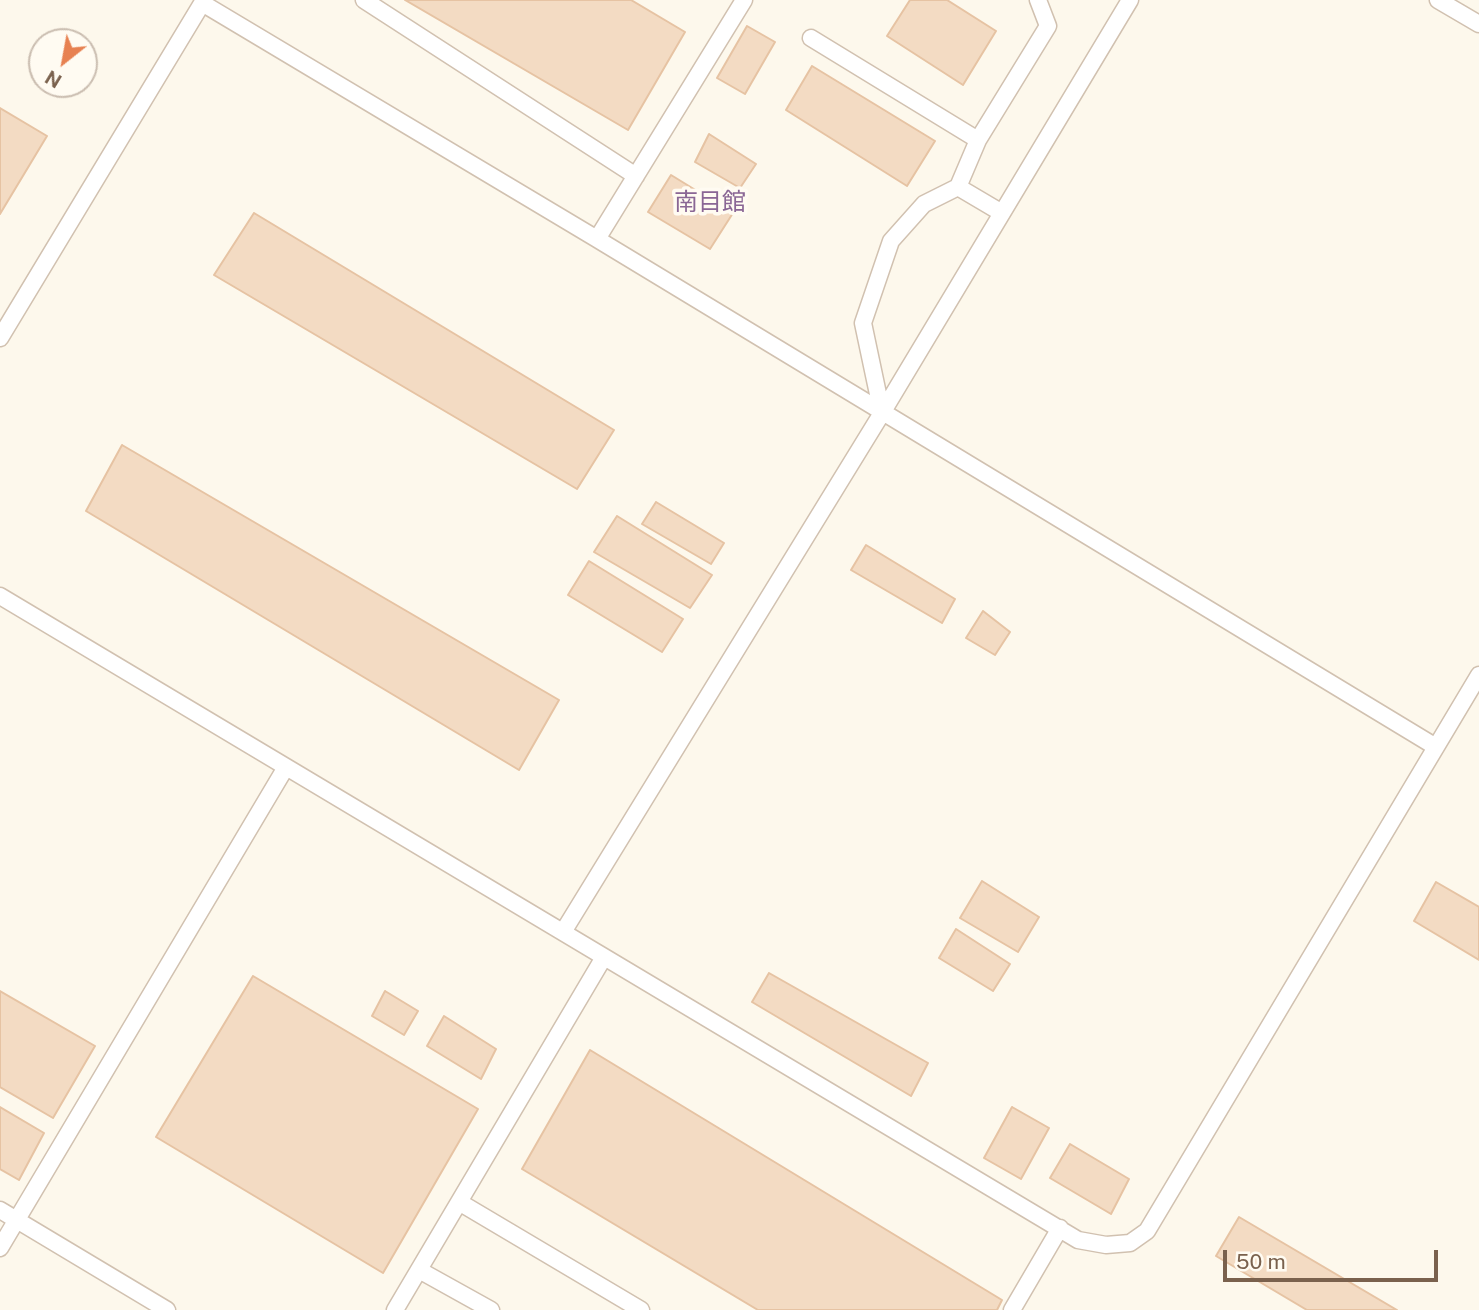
<!DOCTYPE html>
<html>
<head>
<meta charset="utf-8">
<style>
  body { margin:0 }
  #map { position:relative; width:1479px; height:1310px; overflow:hidden; background:#fdf8ec; font-family:"Public Sans",sans-serif }
  canvas { display:block }
  .north { position:absolute; left:28px; top:28px; width:70px; height:70px; box-sizing:border-box; background:#fffbf2; border:2px solid #cabdb0; border-radius:50%; rotate:211deg; font-size:19px; font-weight:700; line-height:28px; text-align:center; color:#7a614d }
  .north::after { content:''; display:block; margin:auto; width:24px; height:32px; background:#e78151; clip-path:polygon(50% 0,100% 100%,50% 72%,0 100%) }
  .scale { position:absolute; left:1223px; top:1250px; width:215px; height:32px; box-sizing:border-box; border:4px solid #7a614d; border-top:0; padding-left:9px; font-size:21px; line-height:24px; white-space:nowrap; color:#7a614d; -webkit-text-stroke:5px #fffbf2; paint-order:stroke }
</style>
</head>
<body>
<div id="map">
<canvas width="1479" height="1310"></canvas>
<div class="north">N</div>
<div class="scale">50 m</div>
</div>
<script>
const g = document.querySelector('canvas').getContext('2d');
g.lineJoin = 'round';
function fillPath(path, color) {
  g.fillStyle = color;
  g.fill(path, 'evenodd');
}
function poly(rows) {
  const path = new Path2D();
  for (const r of rows) {
    path.moveTo(r[0], r[1]);
    for (let i = 2; i < r.length; i += 2) path.lineTo(r[i], r[i + 1]);
  }
  return path;
}
function trace(path, color, width, dash) {
  g.strokeStyle = color;
  g.lineWidth = width;
  g.lineCap = dash ? 'butt' : 'round';
  g.setLineDash(dash || []);
  g.stroke(path);
}
function label(font, color, halo, rows, align = 'center') {
  g.font = font + ' "Public Sans","Noto Sans JP",sans-serif';
  g.lineWidth = 7;
  g.setLineDash([]);
  g.textBaseline = 'middle';
  g.strokeStyle = halo;
  g.fillStyle = color;
  for (const [text, x, y, turn = 0] of rows) {
    g.save();
    g.translate(x, y);
    g.rotate((+turn || 0) * Math.PI / 180);
    g.textAlign = isNaN(turn) ? turn : align;
    if (halo) g.strokeText(text, 0, 0);
    g.fillText(text, 0, 0);
    g.restore();
  }
}
const building = poly([
  [405,0,631,0,685,32,628,130,405,0],
  [910,0,947,0,996,31,963,85,887,36,910,0],
  [747,26,775,42,745,94,717,78,747,26],
  [812,66,935,141,907,186,786,110,812,66],
  [0,108,47,136,0,214,0,108],
  [709,134,756,164,740,188,695,162,709,134],
  [671,175,733,213,710,249,648,212,671,175],
  [254,213,614,430,577,489,214,275,254,213],
  [122,445,559,700,519,770,86,511,122,445],
  [656,502,724,543,711,564,642,524,656,502],
  [617,516,712,575,690,608,594,552,617,516],
  [866,545,955,599,942,623,851,570,866,545],
  [589,561,683,619,662,652,568,595,589,561],
  [983,611,1010,632,995,655,966,638,983,611],
  [982,881,1039,917,1018,952,960,918,982,881],
  [1436,882,1479,907,1479,960,1414,921,1436,882],
  [956,929,1010,964,993,991,939,958,956,929],
  [769,973,928,1063,911,1096,752,1002,769,973],
  [253,976,478,1109,383,1273,156,1137,253,976],
  [0,991,95,1046,53,1118,0,1087,0,991],
  [385,991,418,1011,404,1035,372,1016,385,991],
  [444,1016,496,1049,481,1079,427,1046,444,1016],
  [590,1050,1002,1300,997,1310,758,1310,522,1169,590,1050],
  [0,1107,44,1133,19,1180,0,1169,0,1107],
  [1012,1107,1049,1128,1021,1179,984,1158,1012,1107],
  [1070,1144,1129,1179,1111,1214,1050,1178,1070,1144],
  [1239,1217,1397,1310,1307,1310,1216,1256,1239,1217]
]);
const service = poly([
  [364,0,636,176],
  [744,0,597,239,1436,747],
  [1438,0,1479,24],
  [202,3,597,239],
  [811,38,978,140,958,187],
  [978,140,1048,26,1038,0],
  [0,338,204,0],
  [882,413,863,323,891,241,924,204,958,187,1002,213],
  [0,596,1078,1240,1106,1245,1130,1243,1147,1231,1479,675],
  [563,932,882,413,1130,0],
  [459,1202,641,1310],
  [0,1210,167,1310],
  [0,1248,286,767],
  [419,1270,491,1310],
  [395,1310,604,957],
  [1012,1310,1060,1228]
]);
const quarterNames = [
  ["南目館",710,203]
];
fillPath(building, '#f3dbc3');
trace(building, '#e6c3a3', 2);
trace(service, '#d1c1b0', 19);
trace(service, '#fff', 16);
label('24px', '#8a6695', '#fffbf2', quarterNames);
</script>
</body>
</html>
